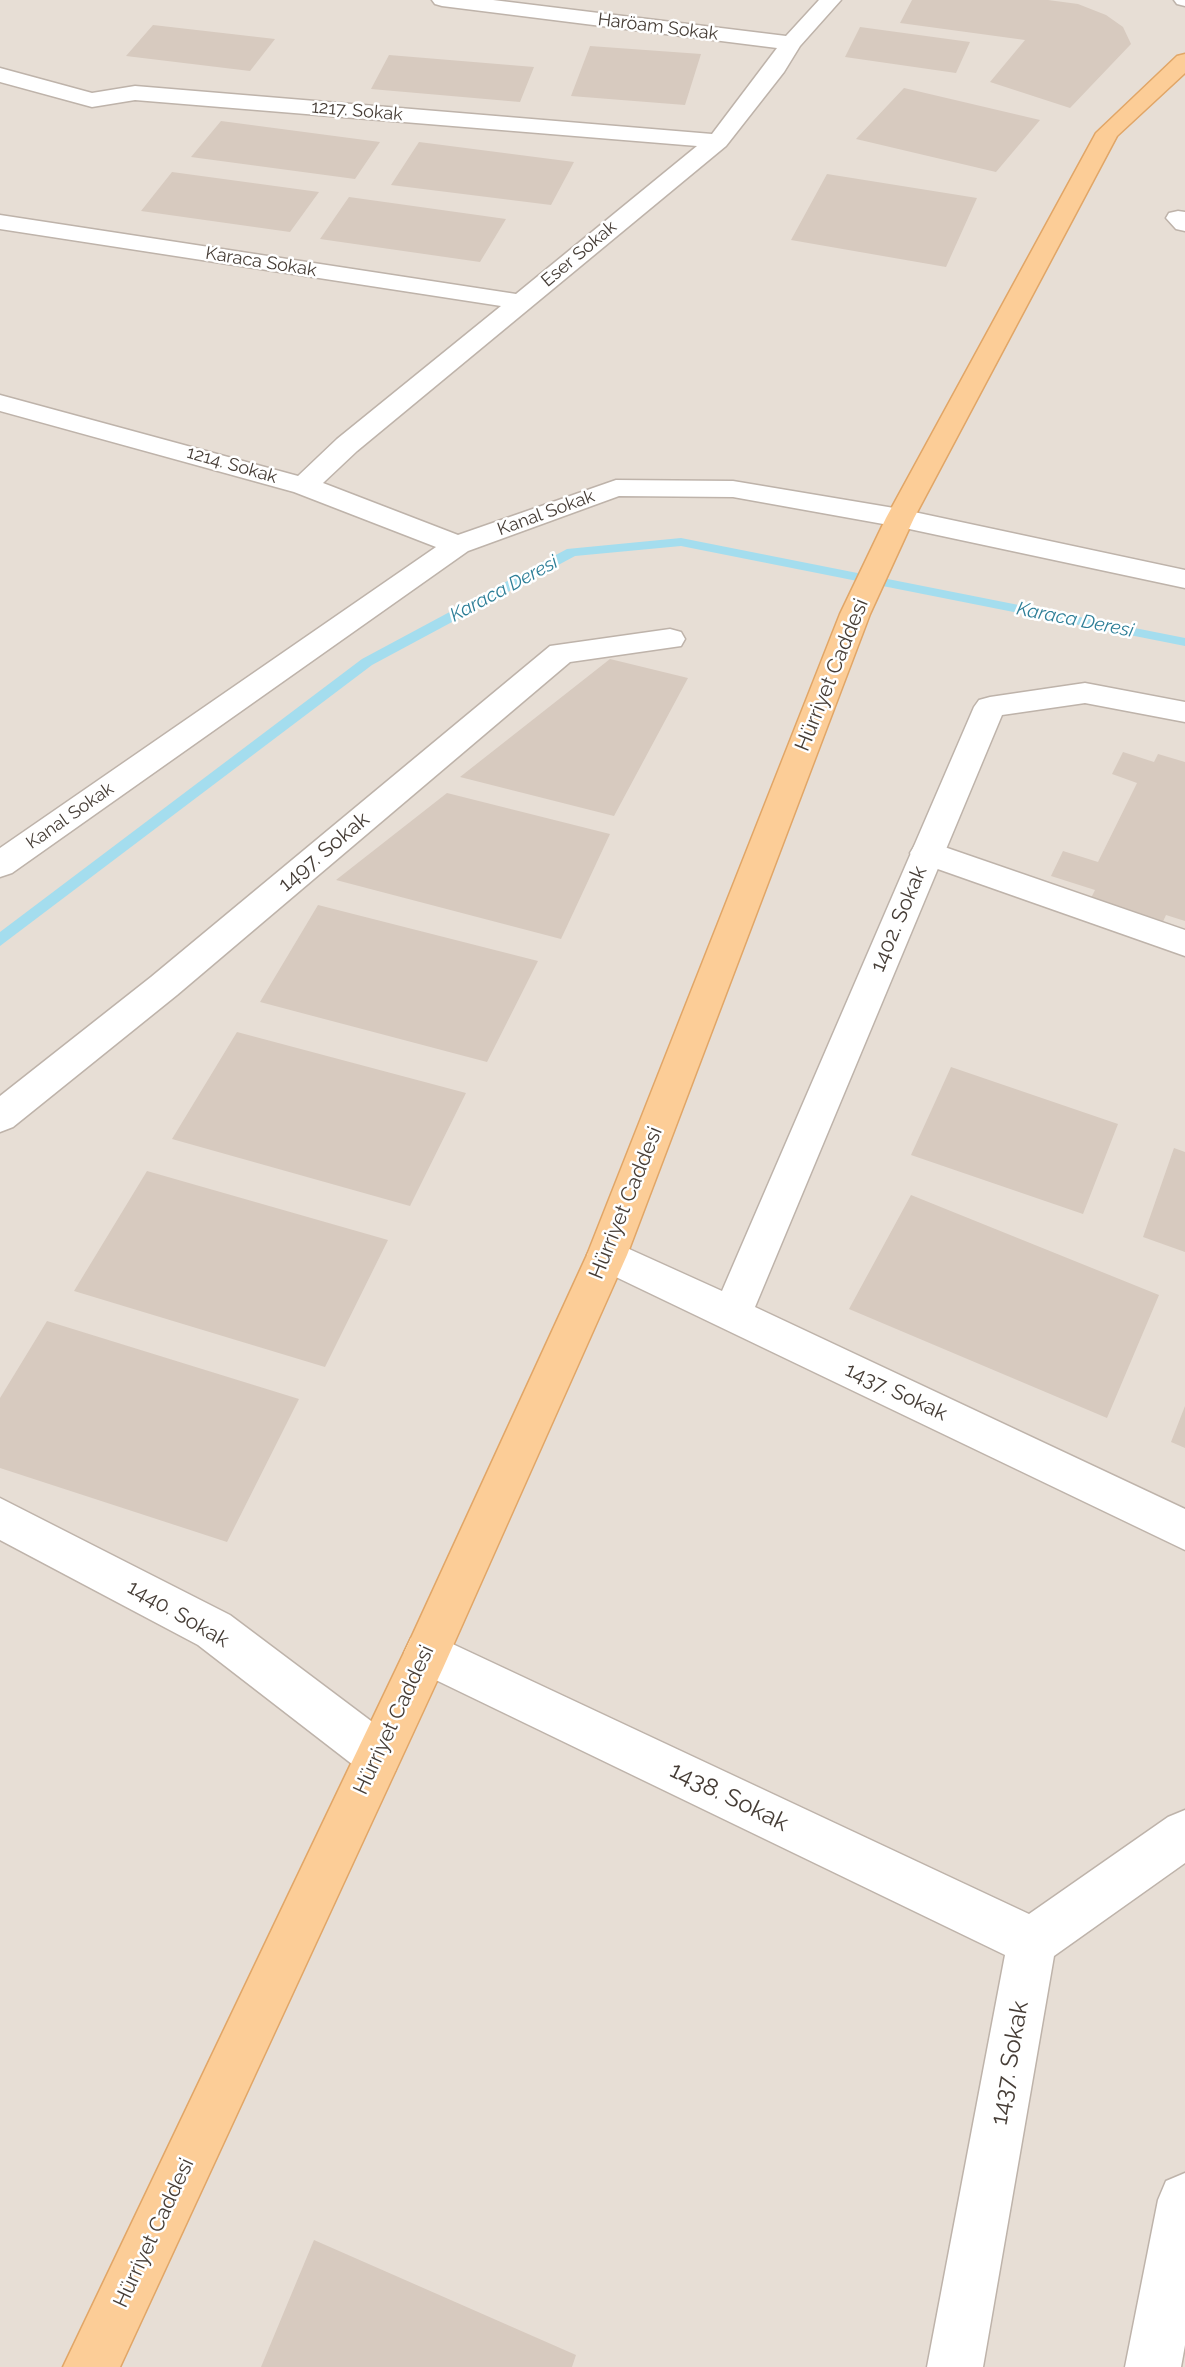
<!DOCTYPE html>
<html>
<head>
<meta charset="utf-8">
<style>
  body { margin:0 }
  canvas { display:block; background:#f3ede7 }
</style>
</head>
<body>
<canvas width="1185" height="2367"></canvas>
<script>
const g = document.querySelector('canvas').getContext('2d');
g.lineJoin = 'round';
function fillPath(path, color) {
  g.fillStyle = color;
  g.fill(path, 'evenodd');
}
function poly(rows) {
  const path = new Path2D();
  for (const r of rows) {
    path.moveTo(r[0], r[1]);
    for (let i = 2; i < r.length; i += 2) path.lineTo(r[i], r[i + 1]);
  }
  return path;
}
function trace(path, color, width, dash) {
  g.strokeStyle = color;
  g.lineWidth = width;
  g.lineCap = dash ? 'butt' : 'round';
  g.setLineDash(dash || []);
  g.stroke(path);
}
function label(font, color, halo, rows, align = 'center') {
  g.font = font + ' Raleway,sans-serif';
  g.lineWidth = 5;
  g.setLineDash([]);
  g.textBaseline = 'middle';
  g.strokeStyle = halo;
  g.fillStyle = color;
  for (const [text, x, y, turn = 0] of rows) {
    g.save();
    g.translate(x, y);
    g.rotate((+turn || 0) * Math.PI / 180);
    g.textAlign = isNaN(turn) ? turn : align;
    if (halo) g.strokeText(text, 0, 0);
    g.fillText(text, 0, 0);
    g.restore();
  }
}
const residential = poly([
  [0,0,1185,0,1185,2367,0,2367]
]);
const stream = poly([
  [681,538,1185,638,1185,646,681,546,575,556,372,665,0,946,0,932,362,659,567,549,681,538]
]);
const building = poly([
  [912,0,1048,0,1078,4,1106,15,1123,27,1131,44,1070,108,990,82,1025,40,900,23],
  [153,25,275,39,250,71,126,56],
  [860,27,970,42,956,73,845,57],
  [590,46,701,54,685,105,571,96],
  [389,55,534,67,520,102,371,89],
  [904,88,1040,120,996,172,856,139],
  [221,121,380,142,355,179,191,157],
  [419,142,574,162,551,205,391,185],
  [172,172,319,192,290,232,141,211],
  [827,174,977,198,946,267,791,240],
  [349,197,506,219,480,262,320,239],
  [610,659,688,678,614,816,460,777],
  [1123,752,1154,762,1158,754,1185,762,1185,921,1166,915,1160,928,1088,904,1095,890,1051,876,1063,851,1098,862,1137,783,1112,774],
  [447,793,610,834,561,939,336,880],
  [318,905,538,961,487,1062,260,1002],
  [237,1032,466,1093,410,1206,172,1139],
  [951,1067,1118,1124,1083,1214,911,1155],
  [1174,1148,1185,1152,1185,1252,1143,1237],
  [147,1171,388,1240,325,1367,74,1291],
  [911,1195,1159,1295,1107,1418,849,1309],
  [47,1321,299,1399,227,1542,0,1468,0,1398],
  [1185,1406,1185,1448,1171,1442],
  [314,2240,576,2355,572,2367,261,2367]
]);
const pedestrian = poly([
  [927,841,1185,930,1185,956,915,861,910,853,915,845,927,841]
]);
const minor = poly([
  [432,0,493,0,786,36,819,0,841,0,800,46,784,72,726,146,357,451,323,483,458,535,616,480,733,481,900,509,1185,570,1185,588,900,527,733,497,619,496,468,551,12,873,0,877,0,848,436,547,294,492,0,411,0,395,298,476,337,439,501,306,0,229,0,215,516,294,697,146,135,100,92,107,0,82,0,68,92,93,135,86,712,134,777,48,442,6,435,4,432,0],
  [1178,211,1185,212,1185,231,1176,229,1166,218,1169,213,1178,211],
  [670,629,681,632,685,639,681,646,570,662,177,995,13,1127,0,1132,0,1096,151,977,550,646,670,629],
  [1085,683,1185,702,1185,722,1085,703,1002,715,755,1307,1185,1509,1185,1550,593,1266,587,1255,593,1244,607,1239,722,1291,974,707,979,700,990,697,1085,683],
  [0,1498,230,1615,395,1739,401,1755,395,1771,378,1778,361,1771,198,1645,0,1540,0,1498],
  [427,1632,1029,1914,1168,1817,1185,1810,1185,1863,1054,1956,983,2367,927,2367,1005,1955,411,1668,404,1653,411,1638,427,1632],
  [1185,2173,1185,2345,1181,2367,1125,2367,1158,2200,1166,2181,1185,2173]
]);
const tertiary = poly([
  [1174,0,1185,0,1185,6,1177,4,1174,0]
]);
const primary = poly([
  [1185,54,1185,73,1117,136,914,518,870,614,627,1255,443,1668,120,2367,63,2367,411,1638,587,1255,840,614,886,518,1096,133,1177,56,1185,54]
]);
const farStreetnames = [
  ["Haröam Sokak",658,27,7],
  ["1217. Sokak",357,111,5],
  ["Eser Sokak",579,254,-40],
  ["Karaca Sokak",261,262,9],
  ["1214. Sokak",232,465,16],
  ["Kanal Sokak",546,513,-20],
  ["Kanal Sokak",70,816,-35]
];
const farWaternames = [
  ["Karaca Deresi",504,589,-28],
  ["Karaca Deresi",1075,620,11]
];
const streetNames = [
  ["Hürriyet Caddesi",832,675,-68],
  ["1497. Sokak",324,852,-40],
  ["1402. Sokak",899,919,-67],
  ["Hürriyet Caddesi",626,1203,-68],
  ["1437. Sokak",896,1392,25],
  ["1440. Sokak",178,1614,30],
  ["Hürriyet Caddesi",394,1720,-65],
  ["Hürriyet Caddesi",154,2233,-65]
];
const nearStreetnames = [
  ["1438. Sokak",729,1797,26],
  ["1437. Sokak",1010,2063,-80]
];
fillPath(residential, '#e7ded5');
fillPath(stream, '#a4ddee');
fillPath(building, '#d7cabf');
trace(pedestrian, '#beb3aa', 3);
trace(minor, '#beb3aa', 3);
trace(tertiary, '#beb3aa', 3);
trace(primary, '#e1a667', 3);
fillPath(pedestrian, '#fff');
fillPath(minor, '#fff');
fillPath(tertiary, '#fff');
fillPath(primary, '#fccd97');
label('18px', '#463d36', '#fff', farStreetnames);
label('italic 19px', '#2d7e97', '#fff', farWaternames);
label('21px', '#463d36', '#fff', streetNames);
label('24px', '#463d36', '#fff', nearStreetnames);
</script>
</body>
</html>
